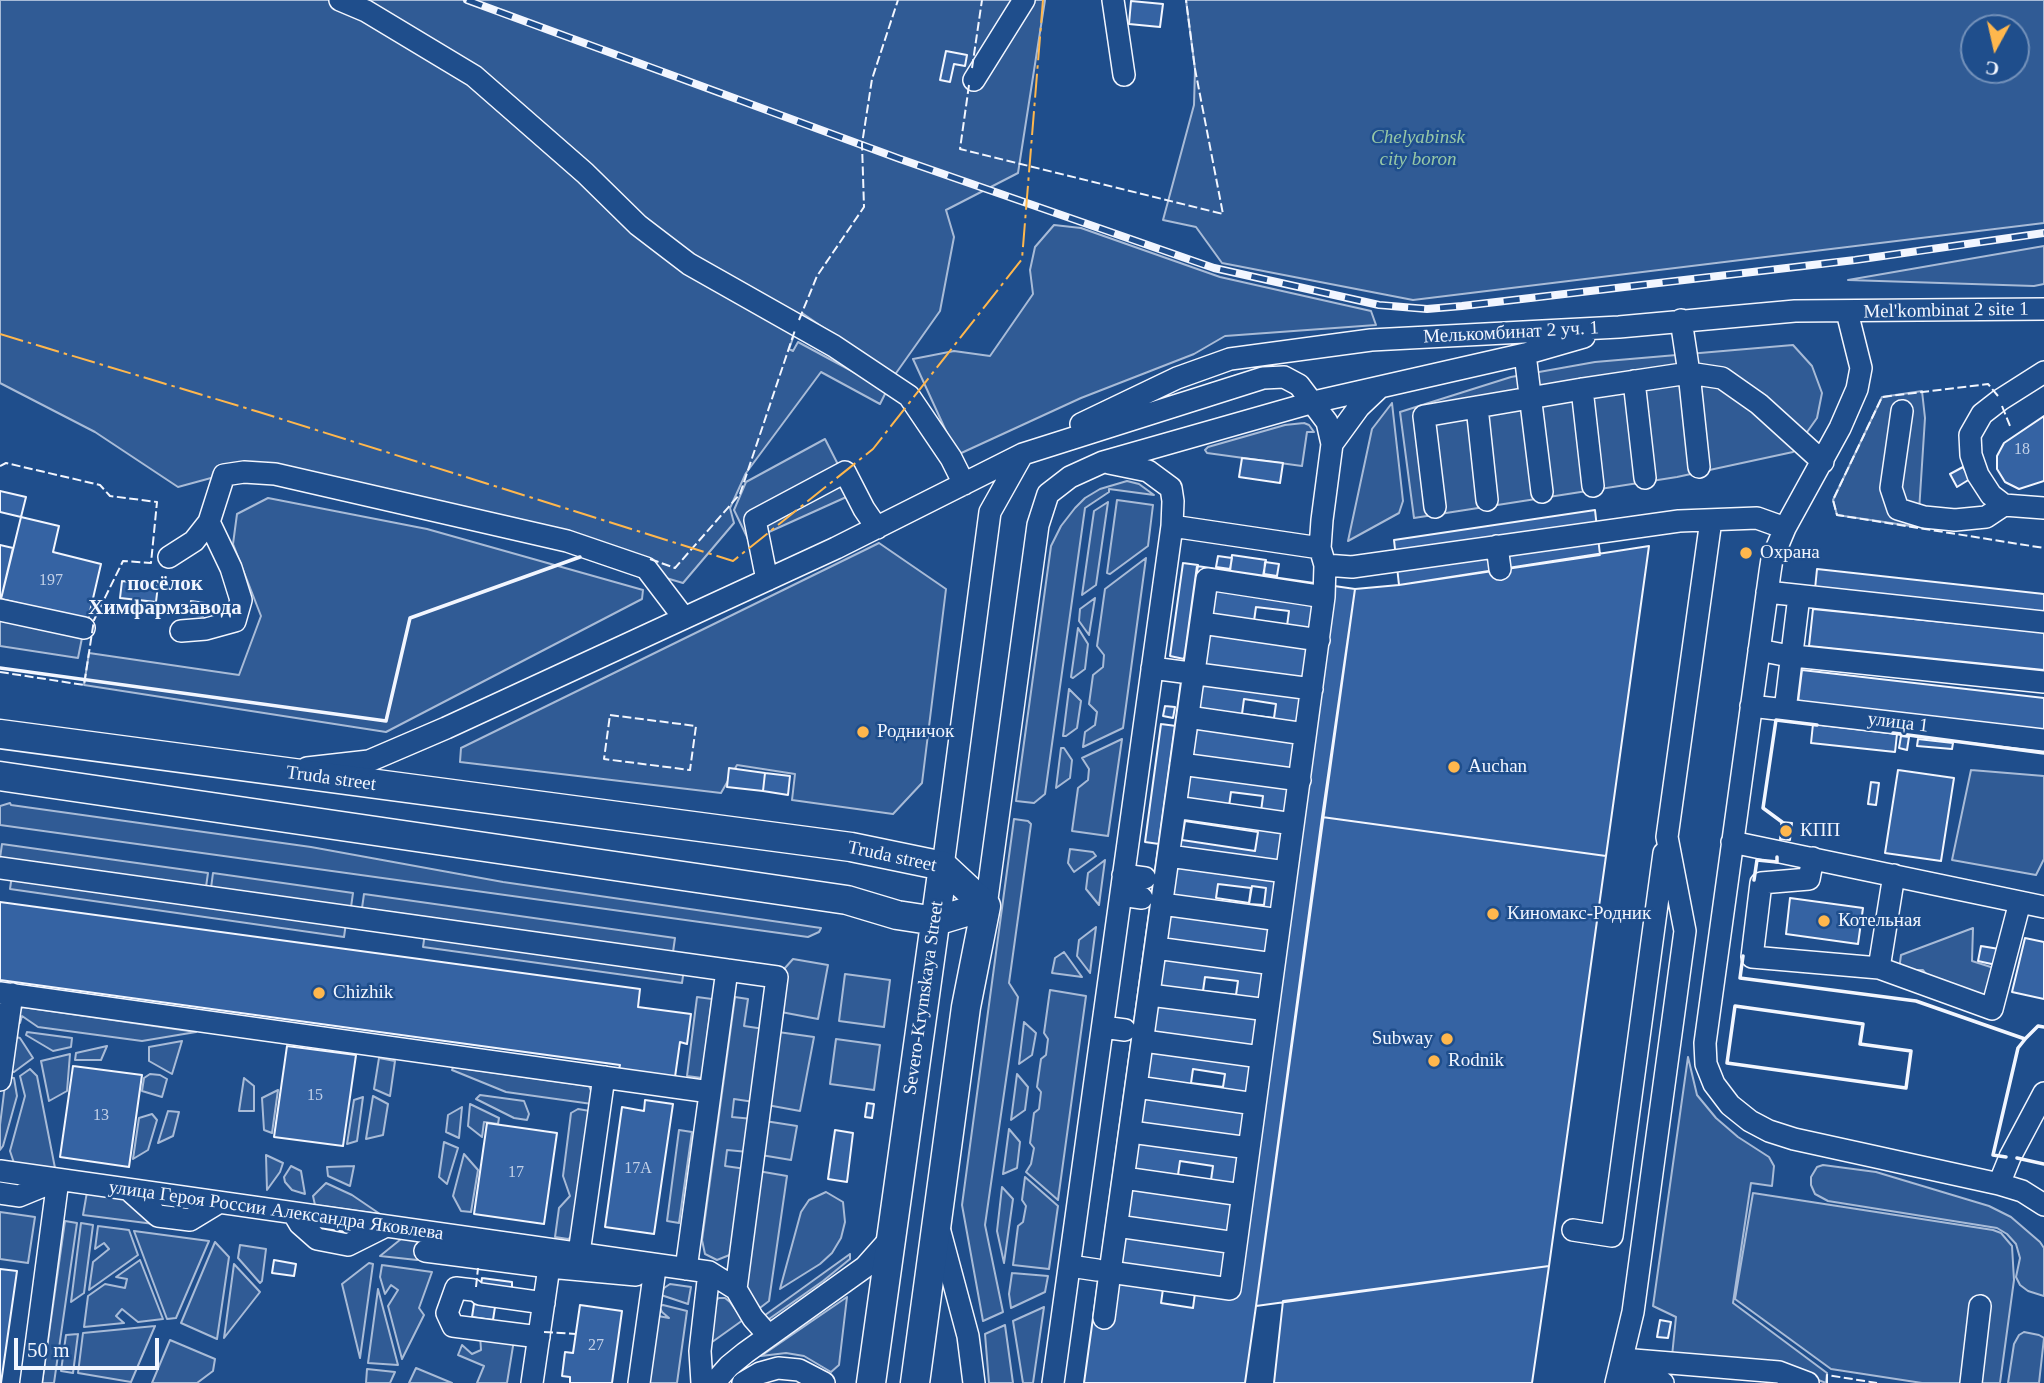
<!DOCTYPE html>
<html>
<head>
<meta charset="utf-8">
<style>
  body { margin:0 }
  #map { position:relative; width:2044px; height:1383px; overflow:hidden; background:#1f4e8c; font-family:Georgia,serif }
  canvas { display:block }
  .north { position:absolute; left:1960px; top:14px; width:70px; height:70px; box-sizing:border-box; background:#1f4e8c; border:2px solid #7391ba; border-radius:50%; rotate:188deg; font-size:19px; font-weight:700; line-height:28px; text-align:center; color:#f2f6ff }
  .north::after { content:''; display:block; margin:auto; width:24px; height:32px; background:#ffb74d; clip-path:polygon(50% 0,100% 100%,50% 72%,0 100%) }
  .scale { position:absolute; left:14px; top:1338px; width:145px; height:32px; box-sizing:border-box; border:4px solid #f2f6ff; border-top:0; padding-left:9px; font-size:21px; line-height:24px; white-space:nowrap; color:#f2f6ff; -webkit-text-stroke:5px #1f4e8c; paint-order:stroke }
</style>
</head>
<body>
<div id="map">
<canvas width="2044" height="1383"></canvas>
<div class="north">С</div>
<div class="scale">50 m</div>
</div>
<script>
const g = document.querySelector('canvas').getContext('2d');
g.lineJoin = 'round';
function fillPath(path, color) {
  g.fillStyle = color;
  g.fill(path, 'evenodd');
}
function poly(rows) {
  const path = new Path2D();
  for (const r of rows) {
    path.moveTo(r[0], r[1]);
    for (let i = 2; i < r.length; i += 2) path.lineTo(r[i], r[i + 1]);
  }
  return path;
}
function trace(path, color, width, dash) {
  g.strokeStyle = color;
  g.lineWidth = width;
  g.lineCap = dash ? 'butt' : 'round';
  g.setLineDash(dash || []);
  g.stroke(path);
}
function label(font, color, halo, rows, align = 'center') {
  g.font = font + ' Georgia,serif';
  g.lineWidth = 5;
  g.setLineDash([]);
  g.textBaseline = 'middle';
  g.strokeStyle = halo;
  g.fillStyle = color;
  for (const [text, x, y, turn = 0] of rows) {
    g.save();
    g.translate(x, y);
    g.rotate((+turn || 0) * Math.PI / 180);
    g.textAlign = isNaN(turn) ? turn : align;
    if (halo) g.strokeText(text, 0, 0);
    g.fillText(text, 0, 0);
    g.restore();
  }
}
const built = poly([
  [0,0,1045,0,1018,173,946,210,954,237,940,311,894,376,802,313,789,349,793,351,798,342,887,390,880,404,821,372,746,473,730,508,734,523,683,583,574,551,246,463,211,478,178,487,95,432,0,383,0,0],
  [1186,0,2044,0,2044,223,1413,300,1222,263,1196,227,1163,220,1194,105,1195,69,1186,0],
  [1974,28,2016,28,2016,70,1974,70,1974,28],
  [1054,225,1081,228,1220,277,1371,311,1376,325,1225,336,1194,354,1081,398,957,455,913,359,954,351,990,356,1033,294,1030,270,1035,247,1054,225],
  [2044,246,2044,284,2034,286,1848,280,2044,246],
  [1793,345,1812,366,1822,393,1817,418,1793,452,1677,477,1414,518,1400,412,1511,377,1595,362,1793,345],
  [1922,391,1925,418,1918,527,1837,515,1833,500,1882,397,1922,391],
  [1392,403,1403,501,1399,513,1348,541,1372,429,1392,403],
  [1304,423,1309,425,1314,432,1307,432,1302,466,1207,453,1205,450,1208,447,1285,425,1304,423],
  [825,439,853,494,749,541,734,510,746,482,825,439],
  [1127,481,1139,484,1154,495,1109,489,1109,492,1085,508,1045,794,1034,803,1016,801,1051,546,1061,526,1075,508,1085,498,1100,489,1127,481],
  [268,498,427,529,643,590,642,599,386,732,84,685,89,653,239,675,261,616,233,544,237,514,268,498],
  [1117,500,1153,505,1148,546,1110,574,1107,573,1117,500],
  [1108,502,1096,585,1082,595,1094,511,1108,502],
  [879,543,946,589,922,783,893,814,792,800,795,774,737,765,721,793,460,762,461,748,879,543],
  [1146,558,1123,728,1083,747,1085,732,1095,725,1097,712,1089,704,1093,675,1103,667,1104,655,1097,646,1105,589,1146,558],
  [1095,598,1089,635,1079,621,1080,609,1095,598],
  [0,610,84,628,78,658,0,646,0,610],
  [1078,628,1088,644,1085,669,1073,678,1071,677,1078,628],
  [1069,689,1081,701,1077,728,1066,736,1063,736,1069,689],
  [1122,739,1108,836,1072,831,1078,788,1088,780,1089,769,1082,758,1122,739],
  [1061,748,1064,748,1072,760,1070,778,1056,788,1061,748],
  [1971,770,2044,776,2044,859,2036,875,1952,860,1971,770],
  [10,803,11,805,311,847,503,882,821,928,819,932,808,937,0,825,0,806,10,803],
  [1014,819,1028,821,1031,824,1009,983,1018,997,985,1225,1003,1312,983,1321,962,1205,1014,819],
  [2,844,208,873,206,887,0,858,2,844],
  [1070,849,1093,852,1096,856,1074,872,1068,863,1070,849],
  [1105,860,1099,905,1086,889,1088,873,1105,860],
  [213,873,353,893,351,907,211,888,213,873],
  [12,875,346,923,344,937,10,889,12,875],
  [364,894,675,938,673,952,362,908,364,894],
  [1096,927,1090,973,1077,956,1079,940,1096,927],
  [1973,928,1972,961,1997,969,1984,996,1940,992,1923,970,1899,970,1901,955,1973,928],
  [425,933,684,969,682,983,423,947,425,933],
  [1064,952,1082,977,1052,973,1055,958,1064,952],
  [793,959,828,965,818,1019,781,1012,785,968,793,959],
  [845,974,890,980,884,1027,839,1021,845,974],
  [1050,990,1086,996,1058,1200,1026,1172,1031,1164,1034,1148,1030,1143,1034,1113,1039,1109,1041,1092,1037,1087,1041,1059,1046,1055,1048,1039,1044,1033,1050,990],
  [697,997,712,999,702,1078,687,1076,697,997],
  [735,997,748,999,744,1026,764,1029,754,1102,734,1099,732,1117,753,1119,748,1152,727,1150,725,1166,746,1169,732,1254,717,1260,705,1254,702,1240,735,997],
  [22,1007,196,1032,142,1041,38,1027,22,1016,20,1023,15,1022,22,1007],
  [1024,1022,1036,1033,1032,1055,1019,1064,1024,1022],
  [27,1032,72,1038,71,1047,53,1051,26,1035,27,1032],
  [778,1032,814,1037,800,1111,767,1105,778,1032],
  [12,1036,20,1038,33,1058,14,1072,7,1071,12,1036],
  [836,1039,880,1045,874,1090,830,1084,836,1039],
  [182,1041,172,1074,149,1061,149,1047,182,1041],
  [107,1046,101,1060,75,1060,76,1053,107,1046],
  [70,1054,67,1091,49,1101,41,1061,70,1054],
  [1688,1057,1697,1095,1716,1118,1738,1137,1769,1157,1774,1166,1772,1186,1751,1183,1733,1303,1827,1373,1826,1383,1782,1366,1672,1356,1676,1317,1653,1306,1688,1057],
  [379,1058,395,1061,390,1096,374,1089,379,1058],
  [453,1067,589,1086,592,1093,592,1104,506,1092,452,1070,453,1067],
  [30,1069,37,1076,55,1168,14,1163,10,1151,25,1096,20,1076,30,1069],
  [150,1074,160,1075,167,1079,162,1097,142,1091,144,1078,150,1074],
  [1017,1074,1028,1087,1025,1110,1011,1120,1017,1074],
  [6,1077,14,1078,17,1096,3,1146,0,1150,0,1125,6,1077],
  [244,1078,254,1086,254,1111,239,1111,244,1078],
  [278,1090,272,1133,264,1130,262,1098,278,1090],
  [480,1095,524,1101,529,1114,527,1120,514,1118,476,1099,480,1095],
  [373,1096,388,1104,383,1135,366,1139,373,1096],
  [363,1097,357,1141,347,1144,354,1100,363,1097],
  [470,1104,499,1118,498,1124,484,1122,482,1137,468,1126,470,1104],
  [462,1107,459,1138,446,1132,448,1115,462,1107],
  [578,1109,590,1111,571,1237,568,1239,555,1237,559,1208,570,1196,563,1176,571,1113,578,1109],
  [168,1111,179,1112,173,1136,158,1143,168,1111],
  [152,1114,157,1120,148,1150,133,1159,139,1118,152,1114],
  [765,1121,797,1126,791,1160,761,1155,765,1121],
  [1009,1129,1020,1142,1017,1168,1003,1174,1009,1129],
  [679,1130,692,1132,679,1223,667,1221,679,1130],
  [444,1142,458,1148,447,1184,439,1177,444,1142],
  [464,1154,478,1170,471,1212,461,1211,453,1196,464,1154],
  [266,1155,283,1163,280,1172,267,1190,266,1155],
  [1823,1165,1876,1172,1989,1206,2011,1217,2040,1242,2044,1248,2044,1296,2028,1291,2020,1285,2016,1277,2020,1258,2016,1244,2007,1234,1997,1228,1828,1201,1815,1194,1811,1185,1811,1177,1817,1167,1823,1165],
  [291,1166,301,1171,305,1194,292,1190,285,1182,284,1177,291,1166],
  [354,1166,350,1186,328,1176,327,1167,354,1166],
  [758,1171,787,1176,769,1301,756,1311,743,1285,758,1171],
  [1025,1177,1058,1206,1049,1269,1013,1265,1018,1226,1023,1222,1026,1206,1022,1200,1025,1177],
  [326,1183,352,1195,380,1214,315,1205,313,1196,326,1183],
  [1002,1187,1013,1199,1004,1263,997,1231,1002,1187],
  [87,1192,124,1196,154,1224,83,1215,87,1192],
  [826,1192,843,1202,845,1222,841,1238,832,1253,820,1264,780,1289,801,1212,809,1200,826,1192],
  [1753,1193,1993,1230,2001,1233,2012,1246,2014,1280,2000,1383,1922,1383,1831,1369,1735,1299,1753,1193],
  [0,1212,35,1217,28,1263,0,1259,0,1212],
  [65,1221,77,1223,54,1383,42,1383,65,1221],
  [81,1223,93,1225,84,1293,71,1302,81,1223],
  [98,1226,129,1230,138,1255,89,1290,93,1262,109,1249,104,1243,95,1249,98,1226],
  [134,1231,209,1241,176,1318,167,1319,134,1231],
  [406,1235,420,1237,417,1260,380,1256,406,1235],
  [215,1242,229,1257,217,1339,181,1323,215,1242],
  [240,1245,266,1249,262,1281,260,1283,238,1258,240,1245],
  [850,1254,850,1259,823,1281,769,1319,761,1318,850,1254],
  [140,1260,163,1319,138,1322,122,1309,116,1316,124,1323,84,1327,88,1296,105,1284,125,1288,127,1279,116,1277,140,1260],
  [369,1263,373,1264,360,1358,342,1284,369,1263],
  [234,1264,260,1292,224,1338,234,1264],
  [382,1265,432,1272,419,1308,424,1315,402,1359,388,1306,398,1290,391,1285,385,1294,380,1277,382,1265],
  [1012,1273,1048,1276,1045,1292,1011,1308,1009,1294,1012,1273],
  [670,1284,691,1287,688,1304,661,1295,664,1288,670,1284],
  [378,1289,398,1365,368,1363,378,1289],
  [847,1297,839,1365,831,1372,804,1356,786,1353,761,1356,847,1297],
  [719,1298,725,1298,730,1302,743,1320,708,1345,715,1301,719,1298],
  [663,1305,687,1311,677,1383,648,1383,658,1316,669,1318,662,1312,659,1306,663,1305],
  [1044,1307,1033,1383,1023,1383,1013,1321,1044,1307],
  [1005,1325,1013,1383,989,1383,985,1334,1005,1325],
  [155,1326,131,1382,78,1373,83,1333,155,1326],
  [2024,1332,2039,1335,2044,1338,2039,1383,2008,1383,2014,1344,2019,1335,2024,1332],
  [78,1334,73,1373,61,1371,66,1335,78,1334],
  [480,1335,514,1340,507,1383,477,1383,484,1366,458,1355,462,1345,472,1354,481,1350,480,1335],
  [170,1340,215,1359,213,1371,197,1383,152,1383,170,1340],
  [416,1368,452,1383,409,1383,416,1368],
  [367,1369,395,1372,390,1383,366,1383,367,1369]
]);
const building = poly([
  [1131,1,1163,4,1160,27,1129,24,1131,1],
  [946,51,967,55,965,66,954,64,950,82,940,80,946,51],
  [2044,416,2044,481,2019,489,2005,482,1997,469,1997,456,2004,443,2044,416],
  [1242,458,1283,463,1280,483,1239,477,1242,458],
  [1963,467,1970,479,1957,487,1950,474,1963,467],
  [0,491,26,497,21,517,0,512,0,491],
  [1595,510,1600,555,1399,585,1394,540,1595,510],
  [21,517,59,526,53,552,101,564,88,620,1,599,21,517],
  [0,545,13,548,1,599,0,599,0,545],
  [1649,546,1606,856,1322,817,1355,589,1399,585,1649,546],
  [1232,555,1266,560,1263,576,1230,572,1232,555],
  [1218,556,1232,558,1230,569,1216,567,1218,556],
  [1265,562,1279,564,1277,576,1264,574,1265,562],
  [1183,563,1198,565,1184,659,1170,656,1183,563],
  [1197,566,1355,589,1256,1306,1245,1383,1084,1383,1197,566],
  [1817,569,2044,594,2044,613,1815,589,1817,569],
  [122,581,158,585,156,602,120,598,122,581],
  [191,601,205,603,203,616,189,614,191,601],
  [1256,607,1289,611,1287,626,1254,621,1256,607],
  [1813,609,2044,632,2044,670,1809,646,1813,609],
  [1802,670,2044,698,2044,731,1798,702,1802,670],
  [1244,699,1276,704,1274,718,1242,714,1244,699],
  [1165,706,1175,707,1173,718,1163,716,1165,706],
  [1161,724,1176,726,1159,844,1145,842,1161,724],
  [1813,724,1897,734,1895,752,1811,743,1813,724],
  [1901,736,1909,737,1907,750,1899,748,1901,736],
  [1918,739,1953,743,1952,749,1917,746,1918,739],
  [729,768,765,773,763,791,727,787,729,768],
  [1898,770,1954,778,1941,861,1885,853,1898,770],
  [765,773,790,776,788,795,763,791,765,773],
  [1871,782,1879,783,1876,805,1868,804,1871,782],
  [1231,792,1263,796,1261,811,1229,806,1231,792],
  [1322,817,1606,856,1549,1266,1256,1306,1322,817],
  [1185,821,1258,832,1255,851,1182,840,1185,821],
  [1782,822,1792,823,1790,840,1780,839,1782,822],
  [1218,884,1251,888,1249,903,1216,898,1218,884],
  [1252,886,1266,888,1264,905,1249,904,1252,886],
  [1790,898,1863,908,1858,944,1786,934,1790,898],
  [0,902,640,989,638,1007,691,1014,687,1044,680,1042,675,1077,619,1069,620,1065,0,980,0,902],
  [2025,938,2044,942,2044,999,2012,992,2025,938],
  [1981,946,1999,949,1996,965,1978,961,1981,946],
  [1205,977,1238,981,1236,995,1203,991,1205,977],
  [287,1046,356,1055,343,1146,274,1137,287,1046],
  [73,1066,142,1075,129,1167,60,1157,73,1066],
  [1193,1069,1225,1074,1223,1087,1191,1083,1193,1069],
  [645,1100,673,1104,654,1234,605,1227,622,1107,644,1111,645,1100],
  [867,1103,874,1104,872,1118,865,1117,867,1103],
  [487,1123,557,1133,544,1224,474,1214,487,1123],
  [835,1130,853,1133,847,1182,828,1179,835,1130],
  [1180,1161,1213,1166,1211,1180,1178,1175,1180,1161],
  [274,1260,296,1264,294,1276,272,1273,274,1260],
  [1549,1266,1532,1383,1274,1383,1283,1301,1549,1266],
  [0,1269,17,1271,1,1383,0,1383,0,1269],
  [482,1278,512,1282,512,1289,481,1285,482,1278],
  [1163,1289,1195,1293,1193,1308,1161,1303,1163,1289],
  [474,1304,495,1307,493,1320,472,1317,474,1304],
  [580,1305,622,1311,612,1383,570,1383,570,1377,562,1376,565,1352,573,1353,580,1305],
  [1660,1320,1671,1322,1668,1338,1657,1337,1660,1320]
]);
const minor = poly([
  [340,0,366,11,474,76,585,173,638,225,689,264,834,346,909,396,951,458,964,484],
  [1113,0,1124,75],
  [974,80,1024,0],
  [1847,312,1861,368,1857,389,1840,428,1785,528,1772,559,1770,572,1705,1043,1706,1064,1714,1084,1730,1105,1750,1121,1769,1131,1794,1139,1999,1184,2022,1191,2044,1205],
  [1681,320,1689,373,1699,467],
  [1525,354,1542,492],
  [2044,372,2000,400,1982,414,1970,435,1971,455,1978,475,1991,495,2004,505,2044,508],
  [1634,381,1645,478],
  [1582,389,1593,486],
  [1477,407,1487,500],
  [1902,411,1891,488,1898,509,1924,517,1955,520,1986,517,2004,505],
  [1081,424,1177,378,1230,359,1371,340,1619,327,1795,311,2044,309],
  [1332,444,1359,407,1378,389],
  [1435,507,1424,416,1582,389,1689,373,1722,378,1759,404,1823,462],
  [1172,526,1320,548],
  [1497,546,1500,569],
  [169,557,194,541,209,522],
  [1325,565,1352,567,1679,521,1757,518,1785,528],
  [767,580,755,520,845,472,864,509,877,528],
  [1767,592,2044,622],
  [0,610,84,628],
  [1202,623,1319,640],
  [181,631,206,629,235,621,241,600,231,568,209,522,224,475,244,472,275,474,567,541,646,568,684,618],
  [1759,650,1784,655,2044,682],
  [1152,668,1312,689],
  [1751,706,2044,740],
  [1785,710,1799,596],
  [1188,717,1305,734],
  [1181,764,1300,780],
  [307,768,369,761,446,728,836,548,1023,454,1263,378,1284,377,1299,385,1327,422,1332,444,1322,520,1320,548,1325,565,1324,597,1230,1289,1110,1272,1207,579,1324,597],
  [1175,807,1293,824],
  [1732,842,2044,907],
  [1169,856,1286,872],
  [1813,858,1809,879,1761,883,1752,957,1879,968,1992,1009,2020,902],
  [943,866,990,512,1022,455],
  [0,868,727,970,686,1269],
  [1123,875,1145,878],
  [1121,895,1142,898],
  [1162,904,1280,920],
  [986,906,1038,525,1048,494,1070,477,1103,462,1314,402,1525,354,1584,337],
  [1156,948,1274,964],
  [1879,968,1894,875],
  [727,970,777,977,736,1289],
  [0,993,710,1092],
  [1150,995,1268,1010],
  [1103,1027,1125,1030],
  [1144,1041,1261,1057],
  [0,1080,12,994],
  [1137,1087,1255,1104],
  [1131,1132,1249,1148],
  [0,1171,709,1272,736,1289,753,1318,769,1336],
  [1124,1178,1242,1195],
  [1999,1184,2010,1157,2044,1093],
  [130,1191,158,1216,190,1220,218,1203],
  [0,1193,19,1196,58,1180,31,1383],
  [294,1214,300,1224,317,1239,348,1245,386,1226],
  [1117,1226,1236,1243],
  [939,1228,968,1336,974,1383],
  [1573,1230,1612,1236,1664,853],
  [425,1251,549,1267,636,1275],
  [579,1253,604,1077],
  [1070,1266,1097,1270],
  [473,1290,456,1288,447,1313,453,1326,539,1337],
  [480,1294,544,1303],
  [1104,1318,1110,1272],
  [1622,1359,1779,1372,1808,1383],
  [1619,1378,1663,1383],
  [532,1383,549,1267],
  [639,1383,654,1276],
  [702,1383,700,1351,709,1272],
  [714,1383,729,1366,745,1353,865,1267,890,1239],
  [743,1383,760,1373,778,1368,799,1370,824,1383],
  [1053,1383,1172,526,1173,501,1171,488,1148,471,1109,463],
  [1616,1383,1633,1312,1685,931,1667,837,1711,520],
  [1971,1383,1980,1306]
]);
const major = poly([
  [0,734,851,847,943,866,986,906],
  [0,776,847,900,897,915,936,921,986,906],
  [871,1383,943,866],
  [915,1383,966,1007,986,906]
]);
const rail = poly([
  [467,0,900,159,1214,268,1379,305,1427,309,1462,306,1855,260,2044,233]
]);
const fence = poly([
  [972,68,982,0],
  [969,85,960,149,1223,214,1195,69,1186,0],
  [799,320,817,276,864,207,862,144,872,79,898,0],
  [1998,396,1988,384,1882,397,1833,500,1837,515,2044,548],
  [2002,406,2010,426],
  [0,466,6,463,100,485,110,496,157,502,151,563,123,561,94,620,84,685,0,672],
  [650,559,675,568,740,494,795,330],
  [610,715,696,726,690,770,604,759,610,715],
  [476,1287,478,1268],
  [544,1332,576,1334],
  [1827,1383,1827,1375,1877,1383]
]);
const wall = poly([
  [0,668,386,721,410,618,580,557],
  [1893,733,2044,753],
  [1782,826,1782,822,1763,808,1776,720,1817,725],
  [1754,880,1757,860,1777,862,1777,857],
  [1743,956,1740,978,1916,1001,2025,1039,2038,1026,2044,1027],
  [1735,1006,1863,1024,1860,1044,1911,1051,1906,1088,1727,1063,1735,1006],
  [2006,1157,1993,1155,2018,1048,2026,1038],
  [2017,1158,2044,1164]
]);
const power = poly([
  [0,334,259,412,733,561,873,449,1022,259,1043,0]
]);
const markers = [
  [1746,553,7,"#ffb74d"],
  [863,732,7,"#ffb74d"],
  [1454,767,7,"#ffb74d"],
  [1786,831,7,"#ffb74d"],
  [1493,914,7,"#ffb74d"],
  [1824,921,7,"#ffb74d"],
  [319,993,7,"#ffb74d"],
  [1447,1039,7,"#ffb74d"],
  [1434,1061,7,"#ffb74d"]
];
const numberNames = [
  ["18",2022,450],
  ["197",51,581],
  ["15",315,1096],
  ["13",101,1116],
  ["17А",638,1169],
  ["17",516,1173],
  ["27",596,1346]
];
const parkNames = [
  ["Chelyabinsk",1418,138],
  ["city boron",1418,160]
];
const streetNames = [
  ["Mel'kombinat 2 site 1",1946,311,-1],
  ["Мелькомбинат 2 уч. 1",1511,333,-3],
  ["улица 1",1898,723,7],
  ["Truda street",331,779,8],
  ["Truda street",892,857,12],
  ["Severo-Krymskaya Street",924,998,-82],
  ["улица Героя России Александра Яковлева",276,1211,8]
];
const poiNames = [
  ["Охрана",1760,553],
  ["Родничок",877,732],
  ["Auchan",1468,767],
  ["КПП",1800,831],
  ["Киномакс-Родник",1507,914],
  ["Котельная",1838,921],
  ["Chizhik",333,993],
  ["Subway",1433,1039,"right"],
  ["Rodnik",1448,1061]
];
const neighbourhoodNames = [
  ["посёлок",165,585],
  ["Химфармзавода",165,609]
];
fillPath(built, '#305b95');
trace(built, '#a8bbd7', 2);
fillPath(building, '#3563a3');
trace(building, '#f2f6ff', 2);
trace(minor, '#f2f6ff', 24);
trace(major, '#f2f6ff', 31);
trace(minor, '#1f4e8c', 21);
trace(major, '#1f4e8c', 28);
trace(rail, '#f2f6ff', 8);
trace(rail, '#1f4e8c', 5, [16]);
trace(fence, '#f2f6ff', 2, [9, 3.5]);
trace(wall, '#f2f6ff', 3.5);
trace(power, '#ffb74d', 2, [24, 5, 3.5, 5]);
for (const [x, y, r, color] of markers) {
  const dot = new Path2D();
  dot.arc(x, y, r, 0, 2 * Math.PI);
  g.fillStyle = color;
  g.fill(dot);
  trace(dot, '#1f4e8c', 2.5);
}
label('16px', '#c3d1e8', null, numberNames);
label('italic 19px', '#97c8a6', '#1f4e8c', parkNames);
label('19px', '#f2f6ff', '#1f4e8c', streetNames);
label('19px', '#f2f6ff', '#1f4e8c', poiNames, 'left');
label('bold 21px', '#f2f6ff', '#1f4e8c', neighbourhoodNames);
</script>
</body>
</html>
